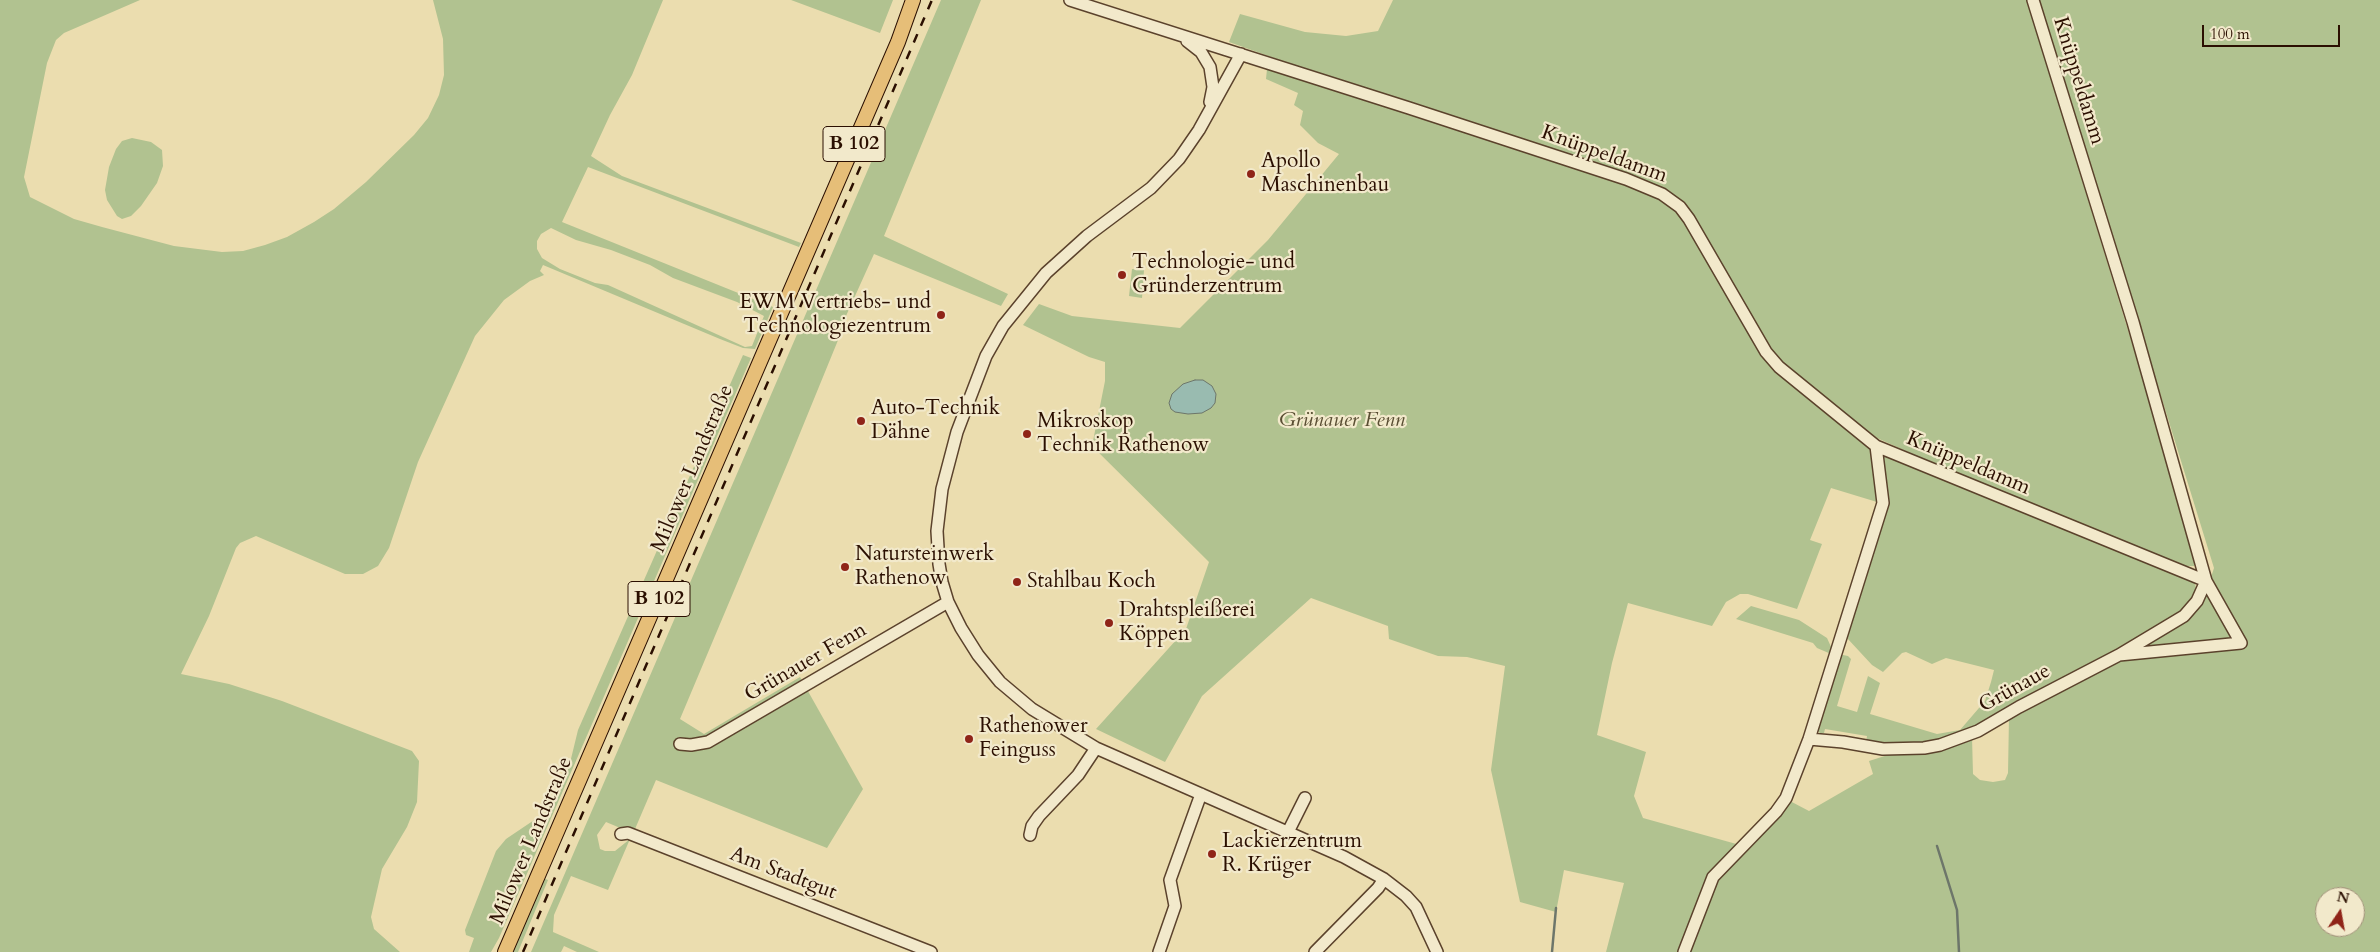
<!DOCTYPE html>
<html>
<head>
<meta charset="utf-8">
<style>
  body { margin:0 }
  #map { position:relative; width:2380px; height:952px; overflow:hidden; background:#ebddaf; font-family:Cardo,serif }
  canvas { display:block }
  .north { position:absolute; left:2315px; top:887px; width:50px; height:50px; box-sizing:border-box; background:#f2e9cb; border:1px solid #a2927a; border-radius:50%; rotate:12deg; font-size:14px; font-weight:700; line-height:20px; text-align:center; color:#2b0f01 }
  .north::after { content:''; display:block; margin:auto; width:18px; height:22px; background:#8f2418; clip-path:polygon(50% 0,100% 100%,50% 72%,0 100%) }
  .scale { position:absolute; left:2202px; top:25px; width:138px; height:22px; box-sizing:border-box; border:2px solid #2b0f01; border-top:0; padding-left:6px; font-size:15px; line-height:18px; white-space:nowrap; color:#2b0f01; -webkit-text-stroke:4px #f2e9cb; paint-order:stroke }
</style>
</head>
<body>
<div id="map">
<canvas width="2380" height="952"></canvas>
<div class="north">N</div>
<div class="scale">100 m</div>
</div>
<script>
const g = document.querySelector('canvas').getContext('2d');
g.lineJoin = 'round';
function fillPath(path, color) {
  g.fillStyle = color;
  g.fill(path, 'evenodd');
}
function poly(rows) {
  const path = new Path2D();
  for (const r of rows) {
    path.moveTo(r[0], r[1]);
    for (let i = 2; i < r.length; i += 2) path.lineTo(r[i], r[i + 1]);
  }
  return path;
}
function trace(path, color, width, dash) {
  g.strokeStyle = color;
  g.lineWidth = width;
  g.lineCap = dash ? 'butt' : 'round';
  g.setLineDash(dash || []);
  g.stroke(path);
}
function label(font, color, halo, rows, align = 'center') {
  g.font = font + ' Cardo,serif';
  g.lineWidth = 4.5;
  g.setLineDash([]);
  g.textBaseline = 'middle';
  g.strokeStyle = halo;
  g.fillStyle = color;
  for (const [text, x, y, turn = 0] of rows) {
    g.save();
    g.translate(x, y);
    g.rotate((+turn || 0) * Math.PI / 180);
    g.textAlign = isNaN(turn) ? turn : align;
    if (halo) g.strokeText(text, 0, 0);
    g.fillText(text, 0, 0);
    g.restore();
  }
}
const green = poly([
  [0,0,140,0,64,33,56,40,47,63,24,177,30,197,74,219,102,227,174,246,222,252,243,251,265,245,287,237,314,222,334,209,366,182,414,135,428,118,439,95,444,75,443,39,433,0,663,0,632,75,610,115,591,156,622,176,801,243,799,247,588,167,562,222,773,307,755,349,743,348,720,339,543,265,540,271,544,275,530,281,504,300,475,336,418,462,389,548,378,566,363,574,345,574,256,536,240,543,236,548,209,616,181,674,229,684,282,701,412,751,419,761,417,802,407,827,382,869,371,917,374,929,400,952,0,952],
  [551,228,576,240,611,250,650,265,673,278,737,302,764,316,752,346,745,347,608,285,595,283,560,269,542,258,537,249,537,241,541,234],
  [791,0,893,0,880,33],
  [941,0,981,0,884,236,1008,294,1001,306,874,254,841,327,843,328,789,460,680,719,704,734,800,677,863,789,827,848,656,780,635,829,625,830,606,822,597,835,600,849,605,851,615,851,630,839,608,890,571,876,554,915,553,932,599,952,577,952,564,946,561,952,531,952],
  [1393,0,2027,0,2197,556,2194,566,2184,566,2006,496,1877,438,1816,392,1773,356,1680,202,1229,42,1240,14,1305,32,1346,36,1378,31],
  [2039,0,2380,0,2380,952,1687,952,1715,877,1778,819,1788,800,1809,811,1873,774,1869,761,1891,754,1922,755,1972,737,1973,774,1980,780,1993,782,2005,780,2008,773,2009,717,2185,621,2204,599,2214,568],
  [2325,897,2355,897,2355,927,2325,927],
  [1267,69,1306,79,1648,192,1676,209,1689,224,1762,356,1776,372,1870,444,1872,449,1877,502,1831,488,1810,540,1822,544,1797,609,1748,594,1740,594,1726,602,1712,626,1628,603,1612,663,1597,735,1646,752,1634,796,1643,818,1740,845,1710,875,1680,952,1606,952,1624,883,1564,870,1556,912,1520,902,1491,770,1505,666,1467,657,1438,656,1389,639,1388,626,1311,598,1202,696,1165,762,1096,729,1186,629,1209,562,1092,446,1105,381,1105,362,1089,357,1023,325,1039,304,1072,316,1180,328,1268,240,1339,154,1318,143,1300,125,1303,111,1294,105,1298,93,1266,79],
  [132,138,151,142,162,150,163,166,157,183,141,206,131,216,122,219,117,216,107,200,105,190,109,167,116,149,122,141],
  [1132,269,1144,270,1142,298,1129,296],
  [743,355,751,358,499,938,491,952,469,952,474,938,466,935,465,930,496,851,506,839,552,808,569,767,578,730],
  [1882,453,1999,503,2187,576,2195,584,2197,593,2181,614,2117,652,1957,735,1924,744,1887,745,1866,742,1867,736,1825,729,1824,733,1820,733,1817,730,1841,656,1843,655,1848,656,1851,659,1837,706,1857,712,1868,676,1880,683,1870,714,1937,734,1960,730,1985,701,1991,682,1994,670,1946,658,1932,664,1906,652,1902,653,1883,672,1872,665,1847,638,1886,511],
  [1751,606,1799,620,1827,638,1832,649,1831,654,1817,648,1813,643,1736,619],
  [543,878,548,880,518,952,512,952]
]);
const water = poly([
  [1195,380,1203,380,1212,386,1216,394,1215,403,1211,408,1202,413,1188,414,1175,412,1171,409,1169,403,1172,394,1183,384,1195,380]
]);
const stream = poly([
  [1937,846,1957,910,1959,952],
  [1552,952,1556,908]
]);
const minor = poly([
  [1070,0,1409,108,1626,179,1662,194,1680,207,1689,219,1766,352,1779,367,1876,446,2206,581],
  [2033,0,2133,322,2206,581,2241,643,2119,655],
  [1187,41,1201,52,1210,67,1213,87,1210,102],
  [1241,54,1199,130,1179,159,1151,188,1087,236,1046,273,1003,326,986,356,957,432,942,489,937,531,939,564,942,582,948,602,961,628,978,655,1000,682,1032,709,1096,748,1344,857,1384,879,1406,896,1416,907,1437,952],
  [1809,739,1843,742,1883,749,1924,748,1940,745,1978,731,2019,707,2119,655,2184,616,2197,601,2206,581],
  [680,744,691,745,708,742,948,602],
  [1288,832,1305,798],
  [621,834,628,833,931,952],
  [1030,835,1032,826,1039,816,1078,775,1096,748],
  [1159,952,1175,906,1170,880,1201,794],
  [1315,952,1378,888,1384,879],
  [1684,952,1713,877,1776,812,1786,798,1809,739,1883,503,1876,446]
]);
const major = poly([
  [505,952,898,42,913,0]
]);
const rail = poly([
  [523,952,932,0]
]);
const markers = [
  [1251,174,5,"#8f2418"],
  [1122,275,5,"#8f2418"],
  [941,315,5,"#8f2418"],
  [861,421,5,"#8f2418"],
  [1027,434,5,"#8f2418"],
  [845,567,5,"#8f2418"],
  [1017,582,5,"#8f2418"],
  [1109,623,5,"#8f2418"],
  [969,739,5,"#8f2418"],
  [1212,854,5,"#8f2418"]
];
const shields = [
  [854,144,62],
  [659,599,62]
];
const shieldNames = [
  ["B 102",854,144],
  ["B 102",659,599]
];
const streetNames = [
  ["Knüppeldamm",2078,81,73],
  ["Knüppeldamm",1604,155,20],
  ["Knüppeldamm",1968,464,23],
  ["Milower Landstraße",693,469,-67],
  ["Grünauer Fenn",806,663,-30],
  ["Grünaue",2015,689,-29],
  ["Milower Landstraße",532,841,-67],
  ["Am Stadtgut",783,874,21]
];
const poiNames = [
  ["Apollo",1261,162],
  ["Maschinenbau",1261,186],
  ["Technologie- und",1132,263],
  ["Gründerzentrum",1132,287],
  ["EWM Vertriebs- und",931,303,"right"],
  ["Technologiezentrum",931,327,"right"],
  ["Auto-Technik",871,409],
  ["Dähne",871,433],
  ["Mikroskop",1037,422],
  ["Technik Rathenow",1037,446],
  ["Natursteinwerk",855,555],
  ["Rathenow",855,579],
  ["Stahlbau Koch",1027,582],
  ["Drahtspleißerei",1119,611],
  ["Köppen",1119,635],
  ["Rathenower",979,727],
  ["Feinguss",979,751],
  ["Lackierzentrum",1222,842],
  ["R. Krüger",1222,866]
];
const parkNames = [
  ["Grünauer Fenn",1342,421]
];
fillPath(green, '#b1c290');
fillPath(water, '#99bbb0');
trace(water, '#6d766a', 1);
trace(stream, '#6d766a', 2.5);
trace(minor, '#5b422c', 14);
trace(major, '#2b0f01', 16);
trace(minor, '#f2e9cb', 11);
trace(major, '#e6be78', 14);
trace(rail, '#2b0f01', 2.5, [9, 9]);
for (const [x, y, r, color] of markers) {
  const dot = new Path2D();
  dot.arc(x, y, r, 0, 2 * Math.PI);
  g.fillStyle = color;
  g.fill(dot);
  trace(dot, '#f2e9cb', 2);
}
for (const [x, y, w] of shields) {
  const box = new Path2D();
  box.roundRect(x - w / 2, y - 17.5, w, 35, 4);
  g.fillStyle = '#f2e9cb';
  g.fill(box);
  trace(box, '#2b0f01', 1);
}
label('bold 20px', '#2b0f01', null, shieldNames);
label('21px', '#2b0f01', '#f2e9cb', streetNames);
label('21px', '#2b0f01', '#f2e9cb', poiNames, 'left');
label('italic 21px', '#5a4e33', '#f2e9cb', parkNames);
</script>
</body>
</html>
